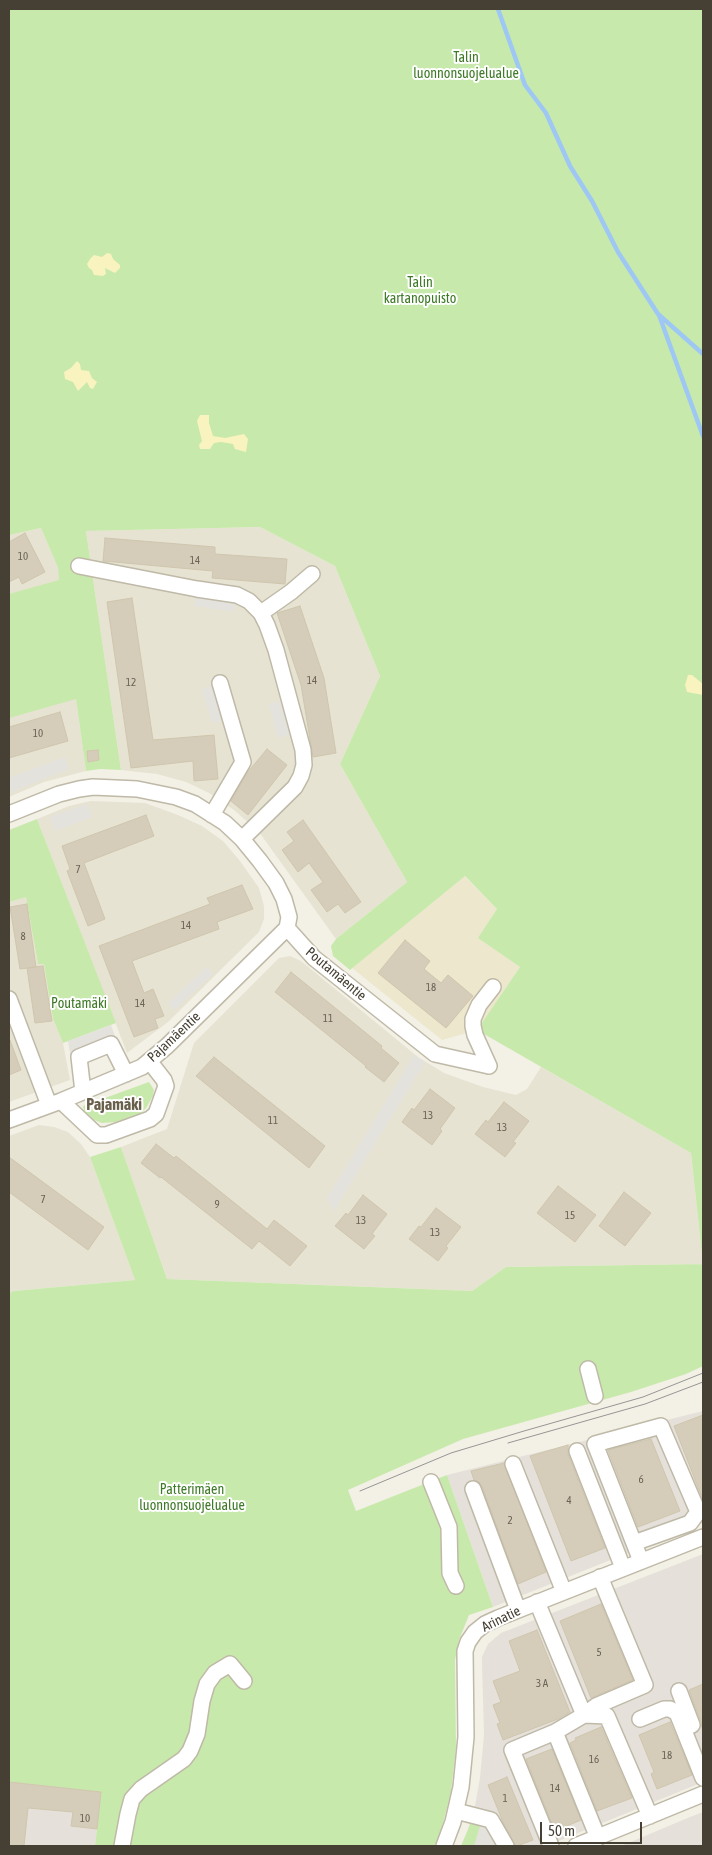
<!DOCTYPE html>
<html>
<head>
<meta charset="utf-8">
<style>
  body { margin:0 }
  #map { position:relative; width:712px; height:1855px; overflow:hidden; background:#f3f0e5; font-family:"Asap Condensed",sans-serif }
  canvas { display:block }
  .frame { position:absolute; inset:0; border:10px solid #464034; pointer-events:none }
  .scale { position:absolute; left:540px; top:1822px; width:102px; height:22px; box-sizing:border-box; border:2px solid #464034; border-top:0; padding-left:6px; font-size:15px; line-height:18px; white-space:nowrap; color:#464034; -webkit-text-stroke:4px #fff; paint-order:stroke }
</style>
</head>
<body>
<div id="map">
<canvas width="712" height="1855"></canvas>
<div class="frame"></div>
<div class="scale">50 m</div>
</div>
<script>
const g = document.querySelector('canvas').getContext('2d');
g.lineJoin = 'round';
function fillPath(path, color) {
  g.fillStyle = color;
  g.fill(path, 'evenodd');
}
function poly(rows) {
  const path = new Path2D();
  for (const r of rows) {
    path.moveTo(r[0], r[1]);
    for (let i = 2; i < r.length; i += 2) path.lineTo(r[i], r[i + 1]);
  }
  return path;
}
function trace(path, color, width, dash) {
  g.strokeStyle = color;
  g.lineWidth = width;
  g.lineCap = dash ? 'butt' : 'round';
  g.setLineDash(dash || []);
  g.stroke(path);
}
function label(font, color, halo, rows, align = 'center') {
  g.font = font + ' "Asap Condensed",sans-serif';
  g.lineWidth = 4;
  g.setLineDash([]);
  g.textBaseline = 'middle';
  g.strokeStyle = halo;
  g.fillStyle = color;
  for (const [text, x, y, turn = 0] of rows) {
    g.save();
    g.translate(x, y);
    g.rotate((+turn || 0) * Math.PI / 180);
    g.textAlign = isNaN(turn) ? turn : align;
    if (halo) g.strokeText(text, 0, 0);
    g.fillText(text, 0, 0);
    g.restore();
  }
}
const residential = poly([
  [260,527,335,566,380,676,340,764,407,882,336,939,259,832,234,810,209,793,186,782,157,774,121,770,86,531],
  [41,528,58,568,86,771,44,782,9,797,9,535],
  [91,801,145,803,178,815,202,826,223,841,240,861,259,888,264,906,264,919,259,932,168,1022,127,1053,37,819,69,806],
  [26,896,38,964,44,963,53,1019,63,1043,70,1080,9,1102,9,902],
  [290,956,301,961,418,1057,444,1073,483,1087,516,1095,527,1089,541,1067,691,1153,703,1264,506,1267,472,1291,167,1279,121,1147,167,1129,194,1043,279,958],
  [39,1125,54,1127,68,1132,81,1144,90,1157,135,1280,14,1291,9,1293,9,1136]
]);
const industrial = poly([
  [703,1411,703,1523,493,1607,447,1475],
  [703,1554,703,1782,546,1846,463,1846,475,1806,480,1778,484,1735,482,1664,482,1657,488,1644,501,1633],
  [9,1782,101,1792,95,1846,9,1846],
  [703,1812,703,1846,621,1846,690,1817]
]);
const education = poly([
  [464,876,497,909,479,938,520,967,477,1030,442,1040,352,968]
]);
const green = poly([
  [9,9,703,9,703,1366,686,1374,631,1392,463,1439,348,1490,356,1511,447,1475,493,1607,469,1615,459,1640,455,1660,456,1747,451,1792,440,1835,434,1846,95,1846,101,1792,9,1782,9,1293,14,1291,135,1280,90,1157,121,1147,167,1279,472,1291,506,1267,703,1264,691,1153,477,1030,520,967,478,938,497,909,465,876,350,970,333,956,331,946,336,939,407,882,340,764,380,676,335,566,260,527,86,531,121,770,100,769,86,771,76,699,9,718,9,594,59,580,58,568,41,528,9,535],
  [37,819,116,1023,63,1043,53,1019,44,964,38,964,26,897,9,902,9,830],
  [149,1082,154,1090,153,1096,146,1108,141,1113,116,1122,102,1123,94,1120,84,1111,83,1106],
  [472,1820,481,1822,474,1846,461,1846]
]);
const sand = poly([
  [107,253,111,254,113,259,120,265,120,268,115,273,105,268,106,274,103,276,94,275,92,270,89,268,87,264,90,259,94,255,102,257],
  [77,361,80,364,81,370,89,371,92,378,97,382,93,389,90,388,87,382,78,391,73,382,65,379,64,372,71,368],
  [200,415,209,415,209,423,213,436,225,438,244,434,248,439,246,452,235,449,233,444,221,442,214,443,210,449,200,449,199,445,202,441,197,421],
  [688,675,692,675,703,684,703,695,687,692,685,685]
]);
const parking = poly([
  [197,589,237,595,234,612,194,606],
  [220,683,231,718,212,723,202,689],
  [289,699,298,733,278,738,269,704],
  [65,757,69,769,9,793,9,778],
  [87,804,92,817,55,831,50,817],
  [207,967,213,974,175,1010,168,1003],
  [111,1025,117,1042,71,1060,68,1041],
  [414,1055,425,1062,334,1211,327,1198],
  [482,1822,488,1824,498,1846,475,1846]
]);
const stream = poly([
  [498,9,525,85,546,113,570,166,592,201,618,252,658,314,703,354],
  [659,315,703,436]
]);
const building = poly([
  [25,533,45,572,22,584,19,577,9,582,9,542,25,533],
  [105,538,215,547,215,554,287,559,285,584,212,578,213,571,103,561,105,538],
  [132,598,153,740,214,735,218,779,194,781,193,761,131,768,107,602,132,598],
  [300,606,324,678,336,753,313,757,301,685,277,613,300,606],
  [60,712,68,741,9,758,9,727,60,712],
  [267,749,287,765,248,815,231,801,247,773,267,749],
  [98,750,99,760,88,762,87,751,98,750],
  [146,815,154,836,84,863,105,919,88,926,67,871,70,869,62,846,146,815],
  [303,820,361,902,345,913,338,904,327,912,311,890,323,882,309,863,298,872,282,850,294,841,287,832,303,820],
  [242,885,253,909,217,922,219,929,132,961,144,993,153,989,164,1016,155,1019,158,1028,134,1037,99,946,210,904,207,898,242,885],
  [27,904,36,967,20,969,10,907,27,904],
  [405,940,430,961,424,969,441,983,448,975,473,996,446,1028,378,973,405,940],
  [43,966,52,1021,35,1023,27,968,43,966],
  [291,972,382,1046,381,1048,399,1063,384,1082,365,1067,366,1066,275,992,291,972],
  [9,1040,10,1040,21,1070,9,1075,9,1040],
  [214,1057,325,1146,309,1168,196,1076,214,1057],
  [430,1089,455,1108,440,1129,442,1131,432,1145,402,1122,412,1108,414,1110,430,1089],
  [504,1102,529,1121,513,1142,516,1143,505,1157,475,1134,486,1120,488,1122,504,1102],
  [156,1144,174,1158,176,1156,267,1229,274,1220,307,1246,290,1266,259,1241,252,1249,161,1177,160,1178,141,1163,156,1144],
  [9,1157,104,1227,88,1250,9,1192,9,1157],
  [558,1186,596,1215,575,1242,537,1213,558,1186],
  [624,1192,651,1213,625,1246,599,1226,624,1192],
  [363,1195,387,1214,372,1234,375,1236,364,1249,335,1226,346,1213,348,1215,363,1195],
  [436,1208,461,1227,446,1246,448,1248,438,1261,409,1239,419,1226,421,1227,436,1208],
  [703,1415,703,1500,674,1426,703,1415],
  [651,1439,680,1511,638,1527,608,1450,651,1439],
  [568,1445,568,1454,605,1548,571,1561,530,1456,568,1445],
  [504,1463,546,1572,518,1584,482,1486,479,1482,474,1480,471,1471,504,1463],
  [601,1604,633,1680,591,1698,560,1621,601,1604],
  [537,1630,570,1712,558,1719,503,1740,497,1724,500,1723,493,1705,501,1702,493,1681,520,1671,509,1641,537,1630],
  [703,1684,703,1733,701,1722,689,1690,703,1684],
  [670,1722,692,1775,657,1789,651,1774,654,1772,639,1735,670,1722],
  [601,1727,632,1798,597,1811,570,1743,576,1740,575,1738,601,1727],
  [552,1749,581,1820,555,1831,526,1759,552,1749],
  [507,1777,533,1840,517,1846,515,1846,503,1822,488,1785,507,1777],
  [9,1782,101,1792,97,1829,71,1826,73,1812,28,1808,24,1846,9,1846,9,1782]
]);
const minor = poly([
  [79,566,197,589,237,595,249,601,261,613,267,625,276,650,303,750,304,765,301,776,295,787,242,839],
  [261,613,291,592,312,574],
  [9,814,59,794,79,789,93,787,137,789,176,797,195,804,225,823,242,839,260,861,276,883,284,899,289,917,287,928],
  [212,815,243,762,220,683],
  [287,928,314,958,435,1054,489,1066],
  [9,999,49,1105],
  [489,1066,475,1035,473,1026,473,1019,479,1005,493,987],
  [83,1092,79,1057,111,1044,126,1074],
  [61,1101,97,1135,106,1135,150,1119,156,1114,166,1086,164,1080,150,1062],
  [9,1120,61,1101,142,1067,167,1046,287,928],
  [588,1369,595,1396],
  [577,1451,623,1568],
  [513,1464,564,1592],
  [431,1482,449,1527,450,1573,456,1586],
  [473,1489,518,1610],
  [634,1543,690,1523,698,1512,703,1510],
  [641,1561,595,1444,661,1426,698,1512],
  [537,1602,584,1715,596,1706,645,1685,600,1577],
  [679,1691,692,1725],
  [640,1719,664,1709,670,1709,677,1713,703,1778],
  [555,1732,598,1838],
  [456,1811,491,1820,506,1846],
  [122,1846,128,1814,132,1799,141,1789,184,1759,190,1751,197,1734,202,1701,207,1684,215,1673,230,1664,244,1681],
  [444,1846,453,1822,461,1787,466,1737,465,1651,468,1642,475,1632,485,1624,498,1618,703,1537],
  [551,1846,512,1750,555,1732,584,1715,607,1716,650,1816],
  [576,1846,703,1794]
]);
const tram = poly([
  [508,1443,645,1404,703,1382],
  [360,1491,451,1453,524,1431,643,1397,703,1373]
]);
const numberNames = [
  ["10",23,557],
  ["14",195,561],
  ["14",312,681],
  ["12",131,683],
  ["10",38,734],
  ["7",78,870],
  ["14",186,926],
  ["8",23,937],
  ["18",431,988],
  ["14",140,1004],
  ["11",328,1019],
  ["13",428,1116],
  ["11",273,1121],
  ["13",502,1128],
  ["7",43,1200],
  ["9",217,1205],
  ["15",570,1216],
  ["13",361,1221],
  ["13",435,1233],
  ["6",641,1480],
  ["4",569,1501],
  ["2",510,1521],
  ["5",599,1653],
  ["3 A",542,1684],
  ["18",667,1756],
  ["16",594,1760],
  ["14",555,1789],
  ["1",505,1799],
  ["10",85,1819]
];
const parkNames = [
  ["Talin",466,58],
  ["luonnonsuojelualue",466,74],
  ["Talin",420,283],
  ["kartanopuisto",420,299],
  ["Poutamäki",79,1004],
  ["Patterimäen",192,1490],
  ["luonnonsuojelualue",192,1506]
];
const streetNames = [
  ["Poutamäentie",336,974,40],
  ["Pajamäentie",174,1037,-43],
  ["Arinatie",501,1619,-26]
];
const quarterNames = [
  ["Pajamäki",114,1105]
];
fillPath(residential, '#e7e3d3');
fillPath(industrial, '#e5e1da');
fillPath(education, '#ede7ce');
fillPath(green, '#c8e9ac');
fillPath(sand, '#f9f3bf');
fillPath(parking, '#e4e2dd');
trace(stream, '#9ec8f3', 4.5);
fillPath(building, '#d5cdba');
trace(building, '#d0c6ad', 1);
trace(minor, '#bfb9a7', 18);
trace(minor, '#fff', 15);
trace(tram, '#959595', 1);
label('11px', '#6a6356', null, numberNames);
label('14px', '#3d7926', '#fff', parkNames);
label('14px', '#464034', '#fff', streetNames);
label('bold 16px', '#69604b', '#fff', quarterNames);
</script>
</body>
</html>
